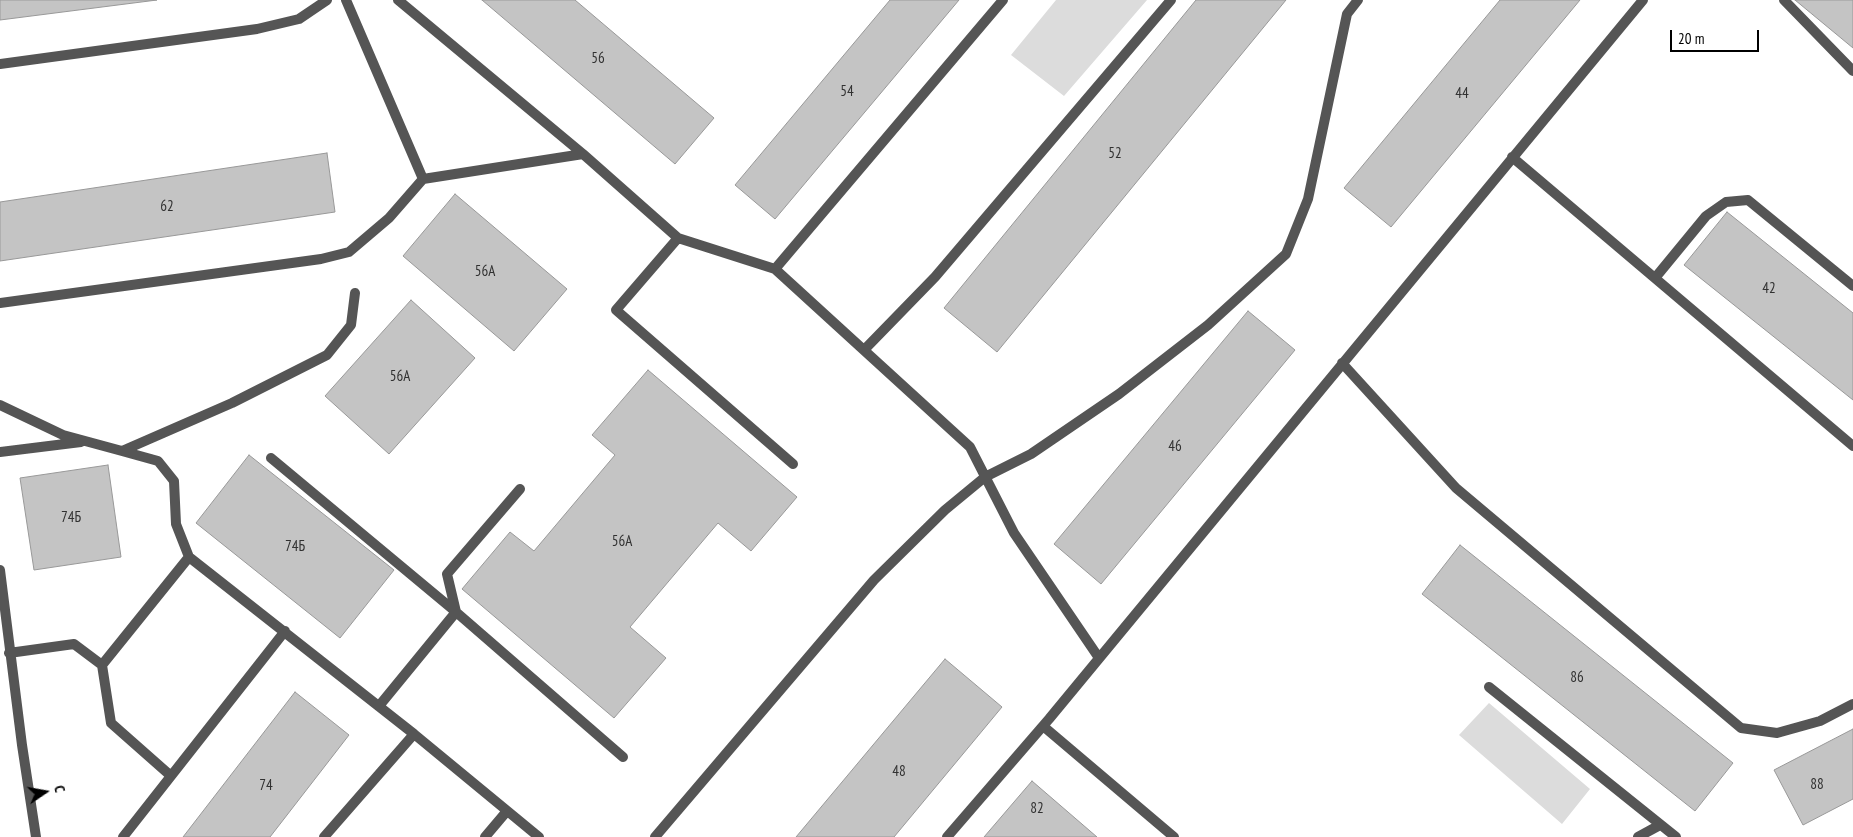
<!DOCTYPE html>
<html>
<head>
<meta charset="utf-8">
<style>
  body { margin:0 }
  #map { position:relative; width:1853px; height:837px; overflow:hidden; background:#fff; font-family:"PT Sans Narrow",sans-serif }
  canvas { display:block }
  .north { position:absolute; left:20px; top:767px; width:50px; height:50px; -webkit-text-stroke:4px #fff; paint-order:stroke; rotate:78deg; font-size:14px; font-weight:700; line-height:20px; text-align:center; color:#000 }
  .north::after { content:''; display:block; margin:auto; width:18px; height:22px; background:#000; clip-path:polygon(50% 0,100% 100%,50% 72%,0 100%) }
  .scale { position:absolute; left:1670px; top:30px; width:89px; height:22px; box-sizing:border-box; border:2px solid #000; border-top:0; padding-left:6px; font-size:15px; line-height:18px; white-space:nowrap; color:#000; -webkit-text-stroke:4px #fff; paint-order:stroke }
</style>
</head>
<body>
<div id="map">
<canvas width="1853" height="837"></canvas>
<div class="north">С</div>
<div class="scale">20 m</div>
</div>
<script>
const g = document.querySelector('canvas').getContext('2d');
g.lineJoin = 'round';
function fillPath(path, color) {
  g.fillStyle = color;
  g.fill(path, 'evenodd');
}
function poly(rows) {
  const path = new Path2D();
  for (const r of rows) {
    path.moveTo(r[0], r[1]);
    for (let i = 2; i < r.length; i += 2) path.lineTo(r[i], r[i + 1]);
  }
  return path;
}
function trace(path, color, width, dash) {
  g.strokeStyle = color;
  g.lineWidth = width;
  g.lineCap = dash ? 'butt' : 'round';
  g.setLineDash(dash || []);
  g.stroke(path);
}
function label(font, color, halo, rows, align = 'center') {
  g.font = font + ' "PT Sans Narrow",sans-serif';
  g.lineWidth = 4;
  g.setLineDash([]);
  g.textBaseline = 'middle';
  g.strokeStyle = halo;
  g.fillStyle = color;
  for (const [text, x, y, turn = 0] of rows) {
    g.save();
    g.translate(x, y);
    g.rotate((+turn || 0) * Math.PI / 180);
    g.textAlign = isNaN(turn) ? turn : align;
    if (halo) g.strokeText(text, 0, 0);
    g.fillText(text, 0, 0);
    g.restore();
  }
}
const green = poly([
  [1056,0,1147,0,1064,96,1011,55],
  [1489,703,1590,789,1562,824,1459,735]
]);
const building = poly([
  [0,0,157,0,0,20,0,0],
  [482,0,575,0,714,118,675,164,482,0],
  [890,0,959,0,775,219,735,185,890,0],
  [1196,0,1286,0,997,352,944,308,1196,0],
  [1500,0,1580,0,1391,227,1344,188,1500,0],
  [1795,0,1853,0,1853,48,1795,0],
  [327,153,335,212,0,261,0,202,327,153],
  [455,194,567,289,514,351,403,256,455,194],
  [1727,212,1853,313,1853,400,1684,265,1727,212],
  [411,300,475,358,389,454,325,396,411,300],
  [1248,311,1295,350,1101,584,1054,544,1248,311],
  [648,370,797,497,751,551,718,523,630,627,666,658,614,718,462,589,510,532,534,551,615,455,592,435,648,370],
  [249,455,394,570,340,638,196,523,249,455],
  [108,465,121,557,34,570,20,478,108,465],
  [1460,545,1733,763,1695,811,1422,594,1460,545],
  [945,659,1002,707,894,837,796,837,945,659],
  [295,692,349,735,270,837,183,837,295,692],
  [1853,729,1853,799,1803,825,1774,770,1853,729],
  [1032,781,1097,837,984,837,1032,781]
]);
const lane = poly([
  [346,0,423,179],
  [398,0,583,154,678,238,775,269,970,447,1014,533,1099,658],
  [1784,0,1853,71],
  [0,64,257,29,299,19,327,0],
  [1512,157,1853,446],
  [678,238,616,310,793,464],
  [775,269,1003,0],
  [1655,278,1706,216,1726,202,1748,200,1853,286],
  [0,303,321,259,349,252,389,218,423,179,583,154],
  [864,350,935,277,1171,0],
  [1342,363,1456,488,1741,728,1777,733,1820,721,1853,704],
  [0,405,63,435,122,451,232,403,327,355,351,325,355,293],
  [122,451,158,461,174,481,176,524,189,557,414,734,324,837],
  [0,452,81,442],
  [271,458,456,612,623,757],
  [0,570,22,745,36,837],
  [9,653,74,644,102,665],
  [1489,687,1676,837],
  [379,706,456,612,447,574,520,489],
  [1043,726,1174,837],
  [414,734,539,837],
  [171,776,111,723,102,665,189,557],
  [123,837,285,631],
  [485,837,507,811],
  [655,837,874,580,945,510,985,477,1031,454,1119,394,1208,325,1286,254,1308,199,1347,14,1358,0],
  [947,837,1049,719,1643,0],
  [1638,837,1660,825]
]);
const numberNames = [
  ["56",598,59],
  ["54",847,92],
  ["44",1462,94],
  ["52",1115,154],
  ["62",167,207],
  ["56А",485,272],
  ["42",1769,289],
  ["56А",400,377],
  ["46",1175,447],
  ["74Б",71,518],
  ["56А",622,542],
  ["74Б",295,547],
  ["86",1577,678],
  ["48",899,772],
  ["88",1817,785],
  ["74",266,786],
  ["82",1037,809]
];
fillPath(green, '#dcdcdc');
fillPath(building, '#c4c4c4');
trace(building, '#999', 1);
trace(lane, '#555', 10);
label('15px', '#313131', null, numberNames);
</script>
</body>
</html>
